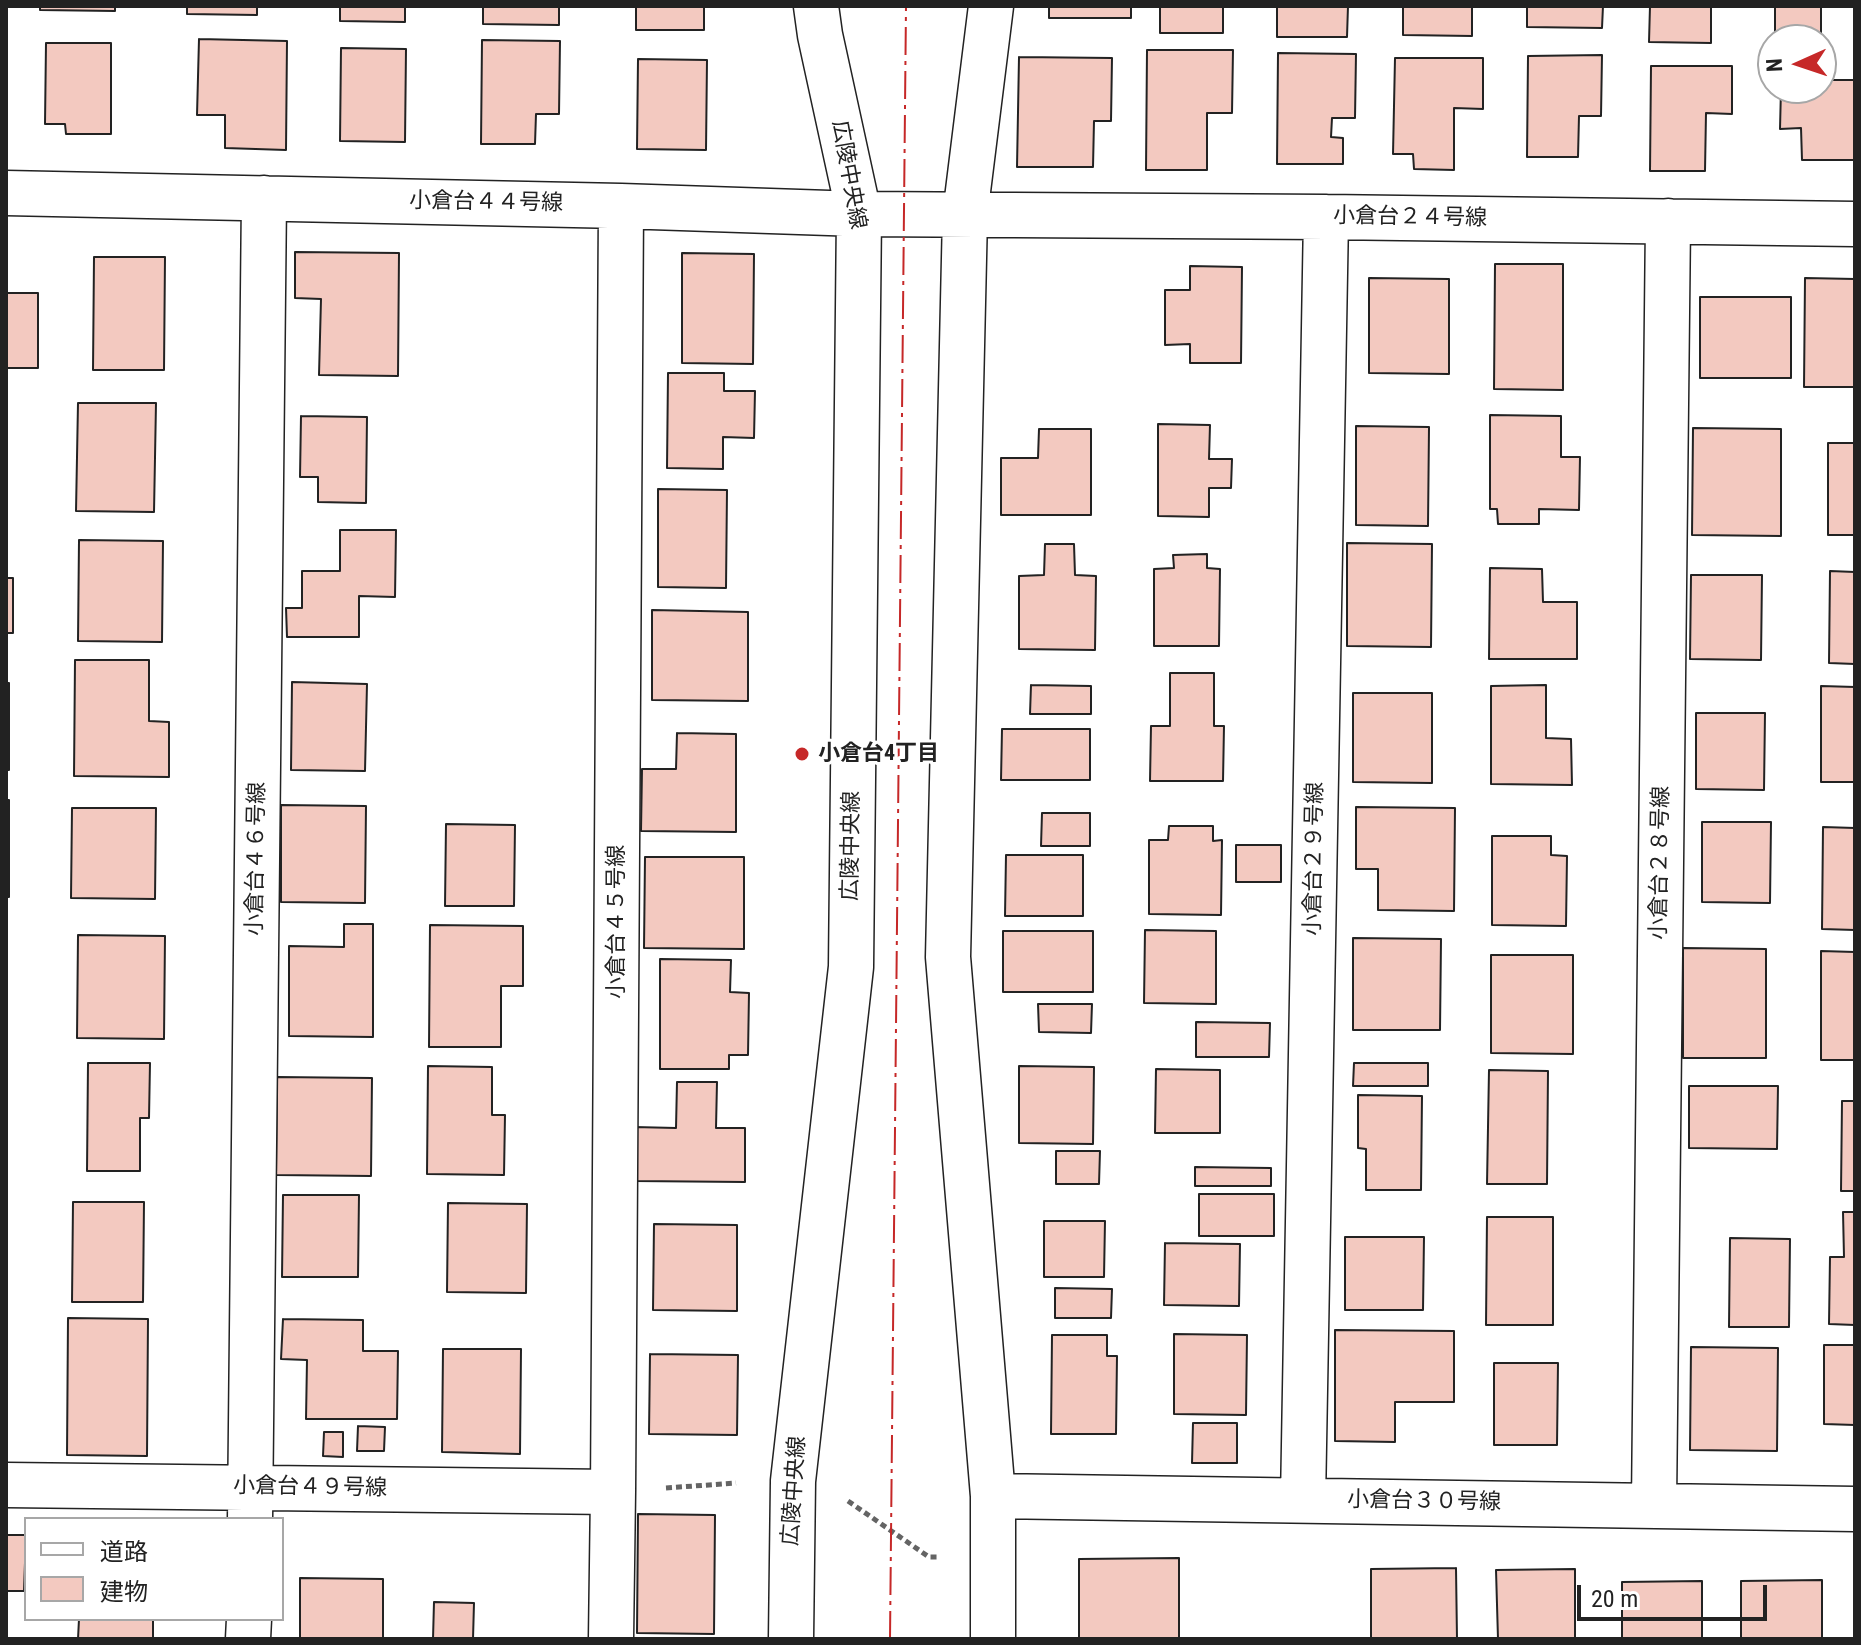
<!DOCTYPE html>
<html>
<head>
<meta charset="utf-8">
<style>
  body { margin:0 }
  #map { position:relative; width:1861px; height:1645px; overflow:hidden; background:#fff; font-family:"Roboto Condensed","Noto Sans JP",sans-serif }
  canvas { display:block }
  .frame { position:absolute; inset:0; border:8px solid #222; pointer-events:none }
  .legend { position:absolute; left:24px; top:1517px; width:260px; height:104px; box-sizing:border-box; background:#fff; border:2px solid #a7a7a7; margin:0; padding:10px 14px; list-style:none; font-size:24px; color:#222 }
  .legend li { display:flex; align-items:center; gap:16px; height:40px }
  .legend b { width:40px; border:2px solid #a7a7a7 }
  .north { position:absolute; left:1757px; top:24px; width:80px; height:80px; box-sizing:border-box; background:#fff; border:2px solid #a7a7a7; border-radius:50%; rotate:267deg; font-size:22px; font-weight:700; line-height:32px; text-align:center; color:#222 }
  .north::after { content:''; display:block; margin:auto; width:28px; height:36px; background:#c62828; clip-path:polygon(50% 0,100% 100%,50% 72%,0 100%) }
  .scale { position:absolute; left:1577px; top:1585px; width:190px; height:36px; box-sizing:border-box; border:4px solid #222; border-top:0; padding-left:10px; font-size:24px; line-height:28px; white-space:nowrap; color:#222; -webkit-text-stroke:6px #fff; paint-order:stroke }
</style>
</head>
<body>
<div id="map">
<canvas width="1861" height="1645"></canvas>
<div class="frame"></div>
<ul class="legend">
<li><b style="height:10px;background:#fff"></b>道路</li>
<li><b style="height:22px;background:#f3c9c0"></b>建物</li>
</ul>
<div class="north">N</div>
<div class="scale">20 m</div>
</div>
<script>
const g = document.querySelector('canvas').getContext('2d');
g.lineJoin = 'round';
function fillPath(path, color) {
  g.fillStyle = color;
  g.fill(path, 'evenodd');
}
function poly(rows) {
  const path = new Path2D();
  for (const r of rows) {
    path.moveTo(r[0], r[1]);
    for (let i = 2; i < r.length; i += 2) path.lineTo(r[i], r[i + 1]);
  }
  return path;
}
function trace(path, color, width, dash) {
  g.strokeStyle = color;
  g.lineWidth = width;
  g.lineCap = dash ? 'butt' : 'round';
  g.setLineDash(dash || []);
  g.stroke(path);
}
function label(font, color, halo, rows, align = 'center') {
  g.font = font + ' "Roboto Condensed","Noto Sans JP",sans-serif';
  g.lineWidth = 6;
  g.setLineDash([]);
  g.textBaseline = 'middle';
  g.strokeStyle = halo;
  g.fillStyle = color;
  for (const [text, x, y, turn = 0] of rows) {
    g.save();
    g.translate(x, y);
    g.rotate((+turn || 0) * Math.PI / 180);
    g.textAlign = isNaN(turn) ? turn : align;
    if (halo) g.strokeText(text, 0, 0);
    g.fillText(text, 0, 0);
    g.restore();
  }
}
const building = poly([
  [40,6,115,6,115,11,40,10,40,6],
  [187,6,257,6,257,15,187,14,187,6],
  [340,6,405,6,405,22,340,21,340,6],
  [483,6,559,6,559,25,483,24,483,6],
  [636,6,704,6,704,30,636,30,636,6],
  [1049,6,1131,6,1131,18,1049,18,1049,6],
  [1160,6,1223,6,1223,33,1160,33,1160,6],
  [1277,6,1348,6,1347,37,1277,37,1277,6],
  [1403,6,1472,6,1472,36,1403,35,1403,6],
  [1527,6,1603,6,1602,28,1527,27,1527,6],
  [1650,6,1711,6,1711,43,1649,42,1650,6],
  [1775,6,1821,6,1821,40,1775,40,1775,6],
  [199,39,287,41,286,150,225,148,225,115,197,115,199,39],
  [482,40,560,41,559,114,536,114,535,144,481,144,482,40],
  [46,43,111,43,111,134,66,134,65,124,45,124,46,43],
  [341,48,406,49,405,142,340,141,341,48],
  [1147,50,1233,50,1232,113,1207,113,1207,170,1146,170,1147,50],
  [1278,53,1356,54,1355,118,1332,118,1331,137,1343,138,1343,164,1277,164,1278,53],
  [1602,55,1601,116,1579,116,1578,157,1527,157,1528,56,1602,55],
  [1019,57,1112,58,1111,121,1094,121,1093,167,1017,167,1019,57],
  [1395,58,1483,58,1483,109,1454,108,1454,170,1414,169,1413,154,1393,154,1395,58],
  [638,59,707,60,706,150,637,149,638,59],
  [1821,62,1829,62,1829,80,1855,80,1855,160,1802,160,1801,128,1780,129,1781,88,1821,88,1821,62],
  [1651,66,1732,66,1732,114,1706,113,1705,171,1650,171,1651,66],
  [295,252,399,253,398,376,319,375,321,299,295,298,295,252],
  [682,253,754,254,753,364,682,363,682,253],
  [94,257,165,257,164,370,93,370,94,257],
  [1495,264,1563,264,1563,390,1494,389,1495,264],
  [1190,266,1242,267,1241,363,1190,363,1190,344,1165,345,1165,290,1190,290,1190,266],
  [1369,278,1449,279,1449,374,1369,373,1369,278],
  [1805,278,1855,279,1855,387,1804,387,1805,278],
  [6,293,38,293,38,368,6,368,6,293],
  [1700,297,1791,297,1791,378,1700,378,1700,297],
  [668,373,724,373,724,391,755,391,754,438,723,437,723,469,667,468,668,373],
  [78,403,156,403,154,512,76,511,78,403],
  [1490,415,1561,416,1561,457,1580,457,1579,510,1539,509,1539,524,1498,524,1497,509,1490,509,1490,415],
  [301,416,367,417,366,503,318,502,318,477,300,477,301,416],
  [1158,424,1210,425,1209,459,1232,459,1231,488,1209,488,1209,517,1158,516,1158,424],
  [1356,426,1429,427,1428,526,1356,525,1356,426],
  [1693,428,1781,429,1781,536,1692,535,1693,428],
  [1039,429,1091,429,1091,515,1001,515,1001,458,1038,458,1039,429],
  [1828,443,1855,443,1855,535,1828,535,1828,443],
  [658,489,727,490,726,588,658,587,658,489],
  [340,530,396,530,395,597,359,596,359,637,287,637,286,608,302,608,302,571,340,571,340,530],
  [79,540,163,541,162,642,78,641,79,540],
  [1347,543,1432,544,1431,647,1347,646,1347,543],
  [1045,544,1074,544,1075,575,1096,576,1095,650,1019,649,1019,576,1044,575,1045,544],
  [1207,554,1207,568,1220,569,1219,646,1154,646,1154,569,1174,568,1173,555,1207,554],
  [1490,568,1542,569,1543,602,1577,602,1577,659,1489,659,1490,568],
  [1830,571,1855,572,1855,664,1829,663,1830,571],
  [1691,575,1762,575,1761,660,1690,659,1691,575],
  [6,578,13,578,13,633,6,633,6,578],
  [652,610,748,612,748,701,652,700,652,610],
  [75,660,149,660,149,721,169,722,169,777,74,776,75,660],
  [1170,673,1214,673,1214,726,1224,726,1223,781,1150,781,1151,726,1170,726,1170,673],
  [292,682,367,684,365,771,291,770,292,682],
  [6,683,9,683,9,770,6,770,6,683],
  [1031,685,1091,686,1091,714,1030,714,1031,685],
  [1546,685,1546,738,1571,739,1572,785,1491,784,1491,686,1546,685],
  [1821,686,1855,687,1855,782,1821,782,1821,686],
  [1353,693,1432,693,1432,783,1353,782,1353,693],
  [1696,713,1765,713,1764,790,1696,789,1696,713],
  [1002,729,1090,729,1090,780,1001,780,1002,729],
  [677,733,736,734,736,832,641,831,642,769,676,769,677,733],
  [6,800,9,800,9,897,6,897,6,800],
  [281,805,366,806,365,903,281,902,281,805],
  [1356,807,1455,808,1454,911,1378,910,1378,869,1356,869,1356,807],
  [72,808,156,808,155,899,71,898,72,808],
  [1042,813,1090,813,1090,846,1041,846,1042,813],
  [1702,822,1771,822,1770,903,1702,902,1702,822],
  [446,824,515,825,514,906,445,906,446,824],
  [1169,826,1213,826,1213,841,1222,840,1221,915,1149,914,1149,840,1168,840,1169,826],
  [1823,827,1855,828,1855,930,1822,929,1823,827],
  [1492,836,1551,836,1551,855,1567,856,1566,926,1492,925,1492,836],
  [1236,845,1281,845,1281,882,1236,882,1236,845],
  [1006,855,1083,855,1083,916,1005,916,1006,855],
  [645,857,744,857,744,949,644,948,645,857],
  [344,924,373,924,373,1037,289,1036,289,946,344,947,344,924],
  [430,925,523,926,523,986,501,986,501,1047,429,1047,430,925],
  [1145,930,1216,931,1216,1004,1144,1003,1145,930],
  [1003,931,1093,931,1093,992,1003,992,1003,931],
  [78,935,165,936,164,1039,77,1038,78,935],
  [1353,938,1441,939,1440,1030,1353,1030,1353,938],
  [1683,948,1766,949,1766,1058,1683,1058,1683,948],
  [1821,951,1855,952,1855,1060,1821,1060,1821,951],
  [1491,955,1573,955,1573,1054,1491,1053,1491,955],
  [660,959,731,960,730,992,749,993,748,1055,729,1055,729,1069,660,1069,660,959],
  [1038,1004,1092,1004,1091,1033,1039,1032,1038,1004],
  [1196,1022,1270,1023,1269,1057,1196,1057,1196,1022],
  [88,1063,150,1063,149,1118,140,1118,140,1171,87,1171,88,1063],
  [1354,1063,1428,1063,1428,1086,1353,1086,1354,1063],
  [428,1066,492,1067,492,1115,505,1115,504,1175,427,1174,428,1066],
  [1019,1066,1094,1067,1093,1144,1019,1143,1019,1066],
  [1156,1069,1220,1070,1220,1133,1155,1133,1156,1069],
  [1489,1070,1548,1071,1547,1184,1487,1184,1489,1070],
  [277,1077,372,1078,371,1176,276,1175,277,1077],
  [677,1082,717,1082,716,1128,745,1128,745,1182,634,1181,634,1127,676,1128,677,1082],
  [1689,1086,1778,1086,1777,1149,1689,1148,1689,1086],
  [1358,1095,1422,1096,1421,1190,1366,1190,1366,1149,1358,1148,1358,1095],
  [1842,1101,1855,1101,1855,1191,1841,1191,1842,1101],
  [1056,1151,1100,1151,1099,1184,1056,1184,1056,1151],
  [1195,1167,1271,1168,1271,1186,1195,1186,1195,1167],
  [1199,1194,1274,1194,1274,1236,1199,1236,1199,1194],
  [283,1195,359,1195,358,1277,282,1277,283,1195],
  [73,1202,144,1202,143,1302,72,1302,73,1202],
  [448,1203,527,1204,526,1293,447,1292,448,1203],
  [1843,1212,1855,1212,1855,1325,1829,1324,1830,1257,1844,1257,1843,1212],
  [1487,1217,1553,1217,1553,1325,1486,1325,1487,1217],
  [1044,1221,1105,1221,1104,1277,1044,1277,1044,1221],
  [654,1224,737,1225,737,1311,653,1310,654,1224],
  [1345,1237,1424,1237,1423,1310,1345,1310,1345,1237],
  [1730,1238,1790,1239,1789,1327,1729,1327,1730,1238],
  [1165,1243,1240,1244,1239,1306,1164,1305,1165,1243],
  [1055,1288,1112,1289,1111,1318,1055,1318,1055,1288],
  [68,1318,148,1319,147,1456,67,1455,68,1318],
  [283,1319,363,1320,363,1351,398,1351,397,1419,306,1419,307,1360,281,1359,283,1319],
  [1335,1330,1454,1331,1454,1402,1395,1402,1395,1442,1335,1441,1335,1330],
  [1174,1334,1247,1335,1246,1415,1174,1414,1174,1334],
  [1052,1335,1107,1335,1107,1356,1117,1356,1116,1434,1051,1434,1052,1335],
  [1824,1345,1855,1345,1855,1425,1824,1424,1824,1345],
  [1691,1347,1778,1348,1777,1451,1690,1450,1691,1347],
  [443,1349,521,1349,520,1454,442,1452,443,1349],
  [650,1354,738,1355,737,1435,649,1434,650,1354],
  [1494,1363,1558,1363,1557,1445,1494,1445,1494,1363],
  [1193,1423,1237,1423,1237,1463,1192,1463,1193,1423],
  [358,1426,385,1427,384,1451,357,1451,358,1426],
  [324,1432,343,1432,343,1457,323,1456,324,1432],
  [638,1514,715,1515,714,1634,637,1633,638,1514],
  [6,1535,26,1535,24,1591,6,1591,6,1535],
  [1179,1558,1179,1639,1079,1639,1079,1559,1179,1558],
  [1456,1568,1457,1639,1371,1639,1371,1569,1456,1568],
  [1575,1569,1575,1639,1498,1639,1496,1570,1575,1569],
  [300,1578,383,1579,383,1639,300,1639,300,1578],
  [1822,1580,1822,1639,1741,1639,1741,1581,1822,1580],
  [1702,1581,1702,1639,1622,1639,1622,1582,1702,1581],
  [434,1602,474,1603,473,1639,433,1639,434,1602],
  [79,1619,153,1619,153,1639,78,1639,79,1619]
]);
const path = poly([
  [666,1488,736,1483],
  [848,1501,929,1557,937,1557]
]);
const minor = poly([
  [991,6,965,215,948,957,993,1496,993,1639],
  [6,193,621,206,859,214,1326,217,1855,224],
  [6,1485,613,1492],
  [993,1496,1855,1509],
  [1303,1500,1326,217],
  [1654,1504,1668,221],
  [250,1519,264,198],
  [248,1639,249,1619],
  [611,1639,613,1492,621,206],
  [791,1639,793,1481,851,967,859,214,820,35,816,6]
]);
const power = poly([
  [890,1639,906,6]
]);
const markers = [
  [802,754,8,"#c62828"]
];
const streetNames = [
  ["広陵中央線",848,175,80],
  ["小倉台４４号線",486,203,1],
  ["小倉台２４号線",1410,218,1],
  ["広陵中央線",852,846,-89],
  ["小倉台４６号線",257,859,-89],
  ["小倉台２９号線",1315,859,-89],
  ["小倉台２８号線",1661,863,-89],
  ["小倉台４５号線",617,922,-90],
  ["小倉台４９号線",310,1488,1],
  ["広陵中央線",795,1491,-86],
  ["小倉台３０号線",1424,1502,1]
];
const poiNames = [
  ["小倉台4丁目",818,754]
];
fillPath(building, '#f3c9c0');
trace(building, '#222', 2);
trace(minor, '#222', 47);
trace(path, '#646464', 5, [6, 4]);
trace(minor, '#fff', 44);
trace(power, '#c62828', 2, [28, 6, 4, 6]);
for (const [x, y, r, color] of markers) {
  const dot = new Path2D();
  dot.arc(x, y, r, 0, 2 * Math.PI);
  g.fillStyle = color;
  g.fill(dot);
  trace(dot, '#fff', 3);
}
label('22px', '#222', '#fff', streetNames);
label('bold 22px', '#222', '#fff', poiNames, 'left');
</script>
</body>
</html>
